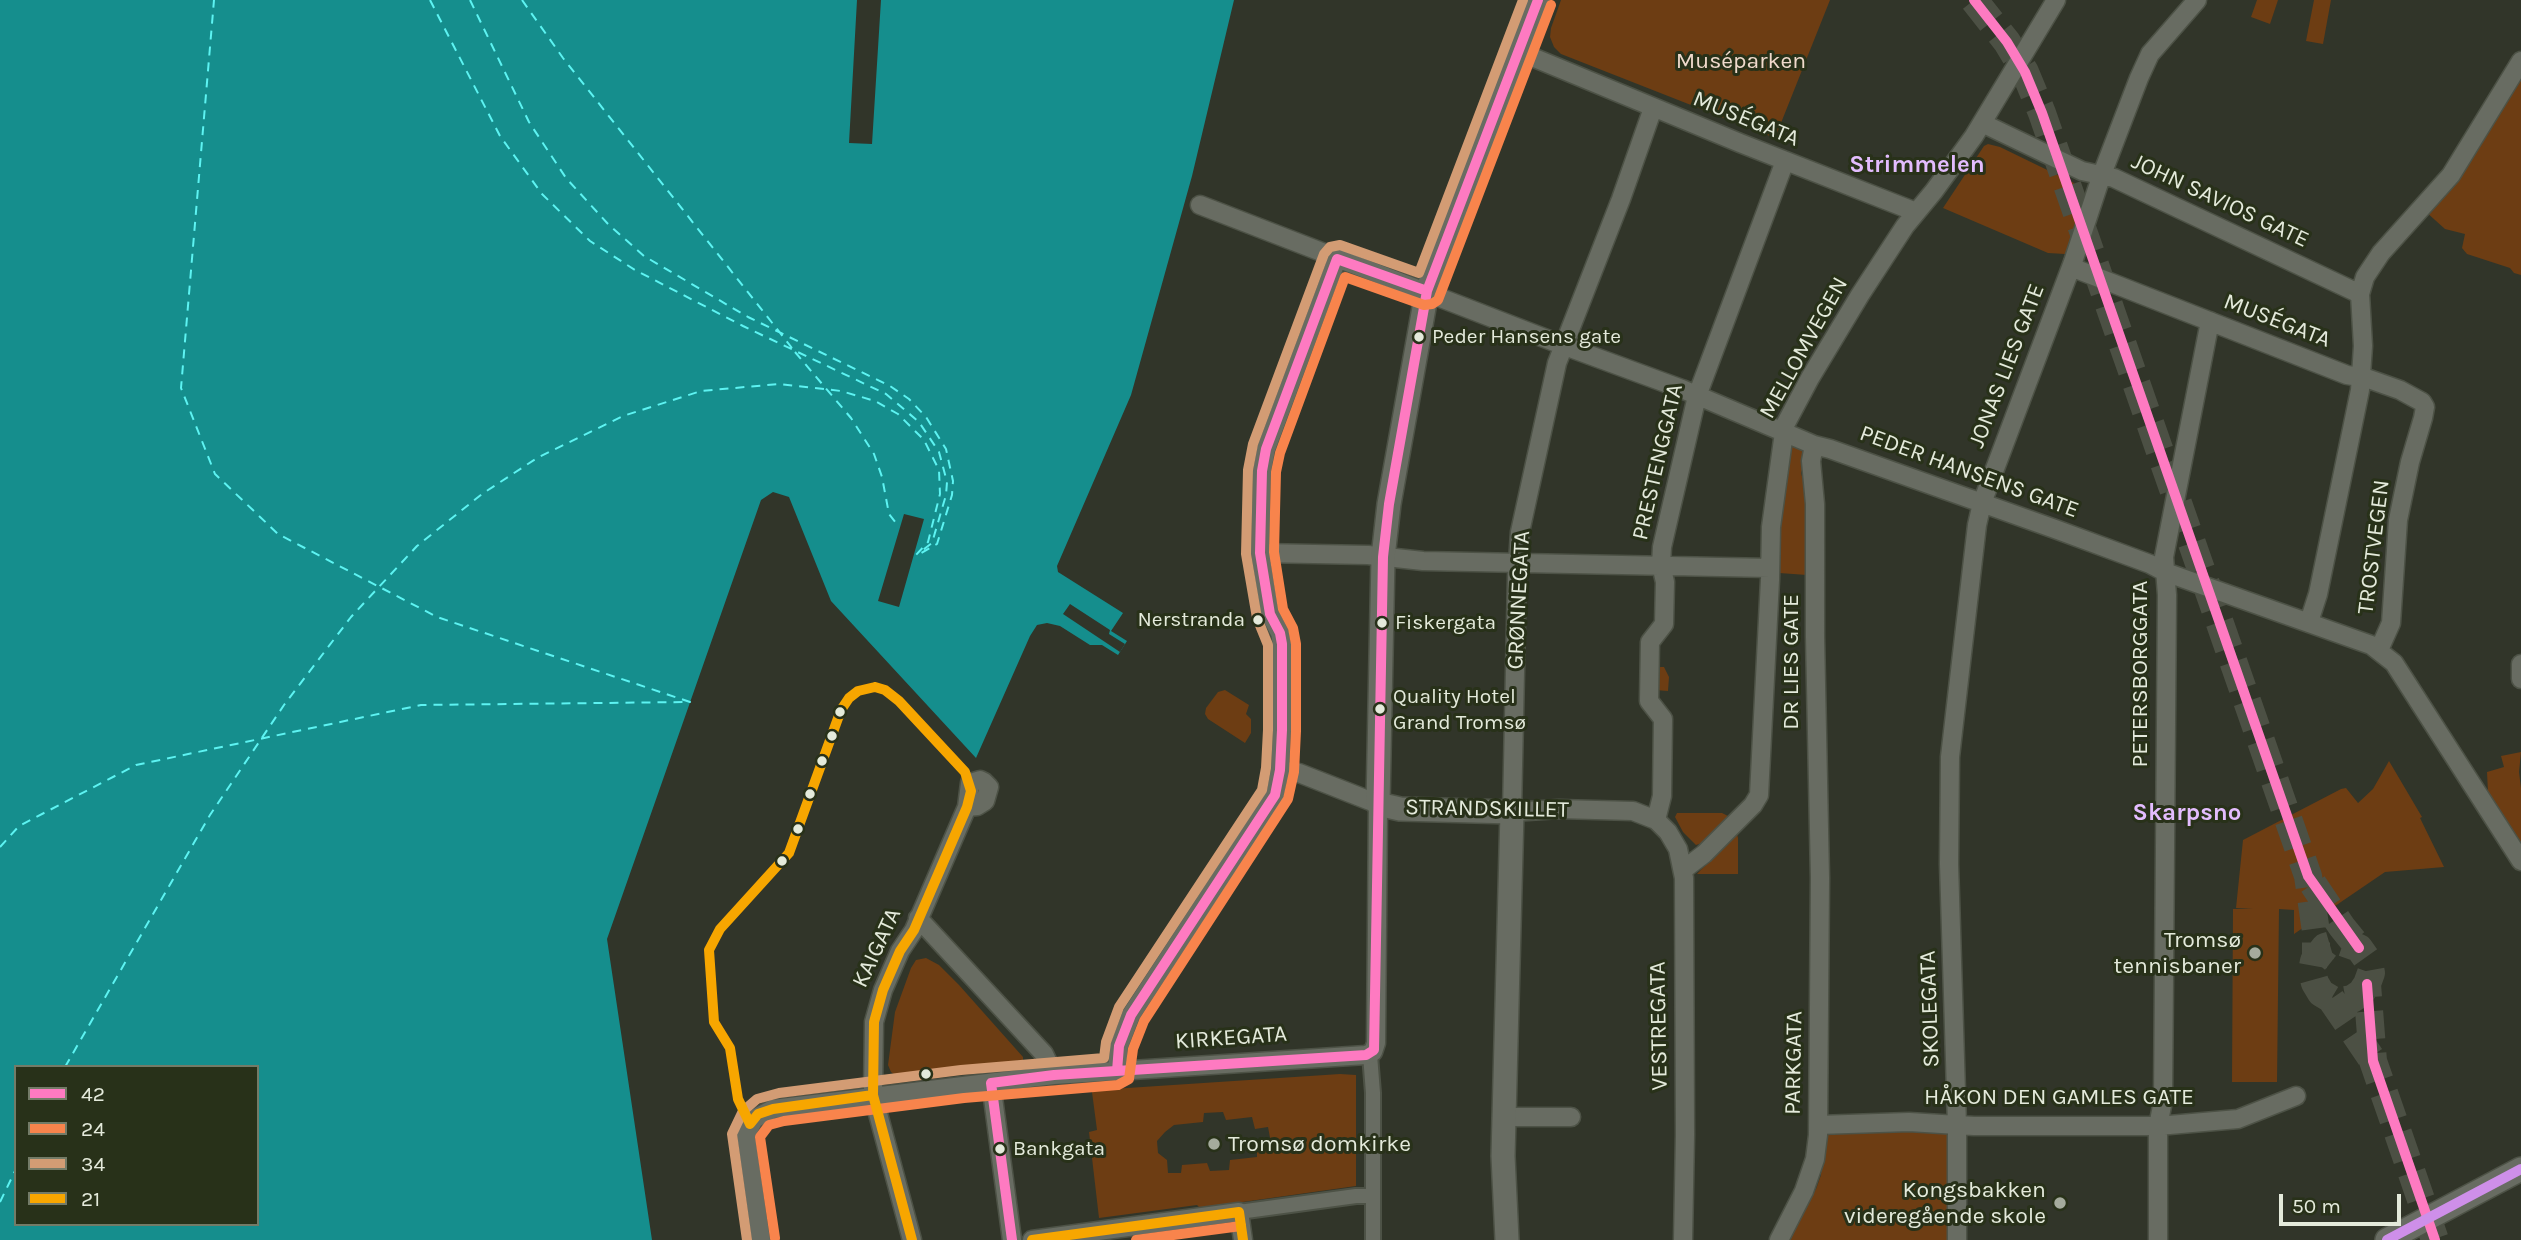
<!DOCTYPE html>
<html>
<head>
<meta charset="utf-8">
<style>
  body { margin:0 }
  #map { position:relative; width:2521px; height:1240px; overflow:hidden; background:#313529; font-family:Karla,sans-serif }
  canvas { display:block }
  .legend { position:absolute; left:14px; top:1065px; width:245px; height:161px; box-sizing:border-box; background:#283119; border:2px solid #737b67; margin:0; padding:9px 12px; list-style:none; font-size:21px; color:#e4eadb }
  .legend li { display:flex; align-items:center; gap:14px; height:35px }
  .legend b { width:35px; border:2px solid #737b67 }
  .scale { position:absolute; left:2279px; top:1194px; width:122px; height:32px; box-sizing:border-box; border:4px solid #e4eadb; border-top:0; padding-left:9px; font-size:21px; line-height:24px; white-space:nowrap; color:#e4eadb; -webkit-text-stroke:5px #283119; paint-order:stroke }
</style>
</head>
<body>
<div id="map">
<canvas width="2521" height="1240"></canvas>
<ul class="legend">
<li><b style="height:9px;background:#fe7ac1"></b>42</li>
<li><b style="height:9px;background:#f8844c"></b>24</li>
<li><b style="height:9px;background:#d39c74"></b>34</li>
<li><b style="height:9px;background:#f7a600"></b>21</li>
</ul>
<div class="scale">50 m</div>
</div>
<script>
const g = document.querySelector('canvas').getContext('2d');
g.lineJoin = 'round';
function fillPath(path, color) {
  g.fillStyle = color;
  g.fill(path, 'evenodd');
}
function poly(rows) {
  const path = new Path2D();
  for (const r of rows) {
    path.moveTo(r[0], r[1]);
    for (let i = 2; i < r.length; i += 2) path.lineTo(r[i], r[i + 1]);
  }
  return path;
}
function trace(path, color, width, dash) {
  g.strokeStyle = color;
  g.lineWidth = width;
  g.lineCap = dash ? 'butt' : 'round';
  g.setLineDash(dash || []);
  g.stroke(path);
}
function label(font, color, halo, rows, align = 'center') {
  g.font = font + ' Karla,sans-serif';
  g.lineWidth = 6;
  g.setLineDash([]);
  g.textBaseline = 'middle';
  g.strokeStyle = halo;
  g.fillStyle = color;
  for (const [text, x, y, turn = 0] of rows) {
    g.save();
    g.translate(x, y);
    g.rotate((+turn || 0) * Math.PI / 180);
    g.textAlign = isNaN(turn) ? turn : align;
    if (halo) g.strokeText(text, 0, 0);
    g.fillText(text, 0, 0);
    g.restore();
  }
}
const green = poly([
  [1561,0,1830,0,1775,138,1561,54,1554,47,1550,37,1551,28],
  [2257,0,2278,0,2270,24,2251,17],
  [2314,0,2331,0,2323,44,2306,41],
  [2521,72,2521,275,2514,273,2510,268,2467,254,2462,248,2465,234,2445,229,2425,211],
  [1988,144,2000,147,2074,183,2083,204,2070,246,2065,254,2048,253,1943,208,1984,146],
  [1790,445,1798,445,1806,458,1801,473,1804,484,1808,487,1807,575,1779,573,1778,517],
  [1655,667,1664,667,1669,677,1668,691,1655,690],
  [1225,690,1249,705,1246,714,1251,719,1251,733,1245,743,1208,719,1205,714,1206,708,1218,692],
  [2521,752,2519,772,2521,788,2521,846,2505,823,2488,792,2487,772,2504,767,2501,756],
  [2389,761,2422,817,2420,818,2444,867,2385,872,2294,934,2294,910,2279,909,2277,1082,2232,1082,2233,909,2253,909,2236,908,2243,840,2341,789,2346,788,2358,803,2373,789],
  [1677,813,1722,813,1728,816,1702,843,1696,845,1683,832,1675,817],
  [1734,835,1737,834,1738,838,1738,874,1697,874],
  [926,958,939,965,959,985,1023,1057,1023,1060,905,1075,896,1076,891,1072,888,1065,895,1012,911,968,916,960],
  [1340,1074,1356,1075,1356,1186,1200,1208,1197,1205,1099,1218,1089,1132,1097,1130,1092,1092,1097,1090],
  [1223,1112,1226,1120,1252,1117,1255,1129,1268,1127,1271,1143,1257,1146,1257,1157,1230,1160,1229,1170,1210,1171,1207,1163,1182,1165,1181,1173,1168,1173,1167,1160,1158,1153,1157,1141,1165,1132,1174,1125,1203,1122,1204,1113],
  [1838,1129,1946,1130,1949,1136,1949,1240,1786,1240,1816,1189,1821,1175,1822,1142,1828,1133]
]);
const water = poly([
  [0,0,1234,0,1192,176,1131,395,1057,566,1058,572,1123,613,1111,631,1127,641,1118,655,1102,645,1090,645,1060,626,1047,623,1037,625,1030,636,976,758,831,601,789,497,773,492,761,500,607,939,652,1240,0,1240],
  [16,1067,257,1067,257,1224,16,1224]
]);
const pier = poly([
  [857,0,881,0,872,144,849,143],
  [904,514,924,519,899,607,878,601],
  [1070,604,1110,630,1109,634,1125,644,1120,652,1063,614]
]);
const ferry = poly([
  [430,0,500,136,542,194,590,241,635,270,743,326,886,394,919,422,939,452,947,482,946,495,932,543,920,552],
  [470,0,529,122,566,178,608,224,644,256,748,317,890,386,909,399,926,417,946,449,953,481,952,495,937,544,918,555],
  [522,0,563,58,792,348],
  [795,352,851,418,874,454,882,477,889,514,896,523],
  [0,847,19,826,136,765,421,705,690,702,437,617,278,534,215,474,181,388,214,0],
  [65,1067,210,815,284,705,351,617,417,546,482,494,537,458,623,416,701,391,779,384,841,391,875,401,898,414,924,440,939,470,940,494,928,542,914,557],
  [0,1202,16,1169]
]);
const primaryTunnel = poly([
  [1974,0,2007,42,2025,72,2042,113,2308,876,2316,932,2316,956],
  [2313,884,2342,927,2359,948],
  [2367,984,2361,993,2352,999,2341,1001,2331,999,2321,993,2315,983,2312,972,2314,961,2325,947,2342,942,2359,948,2369,962,2371,973,2367,984,2373,1061,2435,1240],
  [2331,999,2372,1059]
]);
const pedestrian = poly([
  [1370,1055,1373,1093,1373,1240],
  [1239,1212,1356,1196,1373,1196]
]);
const minor = poly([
  [1520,52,1740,143,1916,212],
  [1653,108,1621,199,1557,363,1520,532,1517,577,1512,812,1559,809,1633,811,1656,820,1668,832,1678,849,1684,878,1685,1135,1683,1240],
  [1982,123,2082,171,2114,178,2360,294],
  [1200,205,1565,346,1682,389,1814,445,1830,449,2055,529,2150,564,2165,572,2371,645,2394,663,2521,861],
  [2071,267,2347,375,2366,378,2400,390,2422,402,2425,407,2423,418,2410,462,2398,520,2391,623,2379,650],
  [1260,553,1368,555,1423,561,1770,568],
  [2309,622,2318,594,2360,390,2363,346,2360,294,2365,277,2381,253,2451,175,2521,61],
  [2521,664,2521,679],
  [1656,820,1662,796,1663,719,1649,701,1650,642,1664,624,1665,582,1661,565,1662,547,1697,396,1785,161],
  [1683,870,1704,854,1753,805,1759,795,1770,580,1771,527,1785,425,1810,378,1860,295,1905,226,1934,191,1974,136,2056,0],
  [918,918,1044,1054,1054,1075],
  [1117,1071,1119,1046,1131,1015,1275,795,1280,770,1282,730,1282,644,1280,633,1270,614,1260,553,1262,471,1266,449,1337,259],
  [991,1083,1012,1240],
  [1505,1117,1571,1117],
  [1818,1125,1909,1122,1974,1126,2158,1126,2238,1119,2296,1096],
  [761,1240,746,1135,754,1119,773,1109,1054,1075,1366,1055,1373,1052,1376,1043,1378,804,1299,773,1280,770],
  [912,1240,873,1095,874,1022,883,990,900,951,914,930,967,807,970,783,980,780,984,782,989,787,985,801,977,806,967,807],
  [1032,1240,1239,1212,1243,1240],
  [1779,1240,1804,1191,1815,1159,1818,1135,1820,878,1815,636,1815,504,1811,461,1814,445],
  [1957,1240,1957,1125,1949,864,1950,757,1977,525,1982,503,2073,262,2101,177,2139,78,2150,54,2197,0],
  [2158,1240,2158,1126,2163,1101,2167,595,2164,557,2210,321]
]);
const tertiary = poly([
  [1507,1240,1503,1156,1512,812,1400,809,1378,804,1383,557,1389,504,1427,291,1538,0],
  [2387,1240,2521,1169]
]);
const bus1 = poly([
  [1974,0,2007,42,2025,72,2042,113,2308,876,2359,948],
  [2367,984,2373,1061,2435,1240],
  [1117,1071,1119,1046,1131,1015,1275,795,1280,770,1282,730,1282,644,1280,633,1270,614,1260,553,1262,471,1266,449,1337,259,1427,291],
  [991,1083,1054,1075,1366,1055,1374,1050,1383,557,1389,504,1427,291,1538,0],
  [991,1083,1012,1240]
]);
const bus2 = poly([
  [775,1238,760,1137,769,1125,784,1121,964,1098,1118,1085,1129,1079,1133,1049,1144,1021,1288,799,1294,772,1296,731,1296,644,1293,628,1283,609,1274,552,1276,472,1280,453,1345,277,1424,305,1432,304,1438,300,1551,5],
  [1136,1240,1241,1226]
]);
const bus3 = poly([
  [747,1240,732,1134,743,1111,757,1099,779,1093,961,1070,1104,1058,1106,1042,1119,1007,1262,790,1266,768,1268,730,1268,645,1257,618,1246,554,1248,470,1253,444,1324,254,1330,247,1340,245,1419,273,1523,0]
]);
const bus4 = poly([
  [875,687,885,690,899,701,965,772,971,791,967,807,914,930,900,951,883,990,874,1022,873,1095,773,1109,758,1114,750,1124,738,1099,730,1048,714,1022,709,950,720,929,789,853,841,710,849,698,858,691,875,687],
  [873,1095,912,1240],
  [1032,1240,1239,1212,1243,1240]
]);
const bus5 = poly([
  [2387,1240,2521,1169]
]);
const markers = [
  [1419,337,6,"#e4eadb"],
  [1258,620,6,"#e4eadb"],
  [1382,623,6,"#e4eadb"],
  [1380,709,6,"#e4eadb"],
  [840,712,6,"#e4eadb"],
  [832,736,6,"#e4eadb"],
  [822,761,6,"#e4eadb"],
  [810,794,6,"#e4eadb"],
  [798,829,6,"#e4eadb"],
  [782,861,6,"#e4eadb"],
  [2255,953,7,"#a5ab9d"],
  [926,1074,6,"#e4eadb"],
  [1214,1144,7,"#a5ab9d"],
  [1000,1149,6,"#e4eadb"],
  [2060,1203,7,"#a5ab9d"]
];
const busNames = [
  ["Peder Hansens gate",1432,337],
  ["Nerstranda",1245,620,"right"],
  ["Fiskergata",1395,623],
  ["Quality Hotel",1393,697],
  ["Grand Tromsø",1393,723],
  ["Bankgata",1013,1149]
];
const parkNames = [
  ["Muséparken",1741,61]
];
const streetNames = [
  ["MUSÉGATA",1746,119,22],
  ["JOHN SAVIOS GATE",2220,201,25],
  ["MUSÉGATA",2277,321,21],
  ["MELLOMVEGEN",1804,348,-61],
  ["JONAS LIES GATE",2007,366,-69],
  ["PRESTENGGATA",1658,462,-77],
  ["PEDER HANSENS GATE",1969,472,20],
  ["TROSTVEGEN",2374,547,-83],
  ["GRØNNEGATA",1519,600,-87],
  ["DR LIES GATE",1791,662,-90],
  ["PETERSBORGGATA",2140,674,-90],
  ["STRANDSKILLET",1487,809,1],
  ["KAIGATA",877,948,-65],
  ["SKOLEGATA",1930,1009,-92],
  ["VESTREGATA",1659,1026,-91],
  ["KIRKEGATA",1231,1038,-4],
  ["PARKGATA",1794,1063,-89],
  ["HÅKON DEN GAMLES GATE",2059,1097]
];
const poiNames = [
  ["Tromsø",2241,940],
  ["tennisbaner",2241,966],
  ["Tromsø domkirke",1228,1144,"left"],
  ["Kongsbakken",2046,1190],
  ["videregående skole",2046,1216]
];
const neighbourhoodNames = [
  ["Strimmelen",1917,165],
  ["Skarpsno",2187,813]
];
fillPath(green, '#6d3d13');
fillPath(water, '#158e8d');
fillPath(pier, '#313529');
trace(ferry, '#5df3f2', 2, [9, 7]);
trace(primaryTunnel, '#4c5044', 28, [28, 14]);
trace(pedestrian, '#4d5246', 18);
trace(minor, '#4d5246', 21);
trace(tertiary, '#4d5246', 26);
trace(pedestrian, '#686c62', 14);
trace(minor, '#686c62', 18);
trace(tertiary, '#686c62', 23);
trace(bus1, '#fe7ac1', 10);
trace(bus2, '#f8844c', 10);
trace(bus3, '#d39c74', 10);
trace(bus4, '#f7a600', 10);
trace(bus5, '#ce8fe9', 10);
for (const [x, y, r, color] of markers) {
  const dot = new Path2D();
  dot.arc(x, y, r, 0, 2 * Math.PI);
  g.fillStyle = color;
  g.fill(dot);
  trace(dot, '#283119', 2.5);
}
label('21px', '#e4eadb', '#283119', busNames, 'left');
label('23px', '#f0dacc', '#283119', parkNames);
label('23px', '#e4eadb', '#283119', streetNames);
label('23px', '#e4eadb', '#283119', poiNames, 'right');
label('bold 24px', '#e3bcfe', '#283119', neighbourhoodNames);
</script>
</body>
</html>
